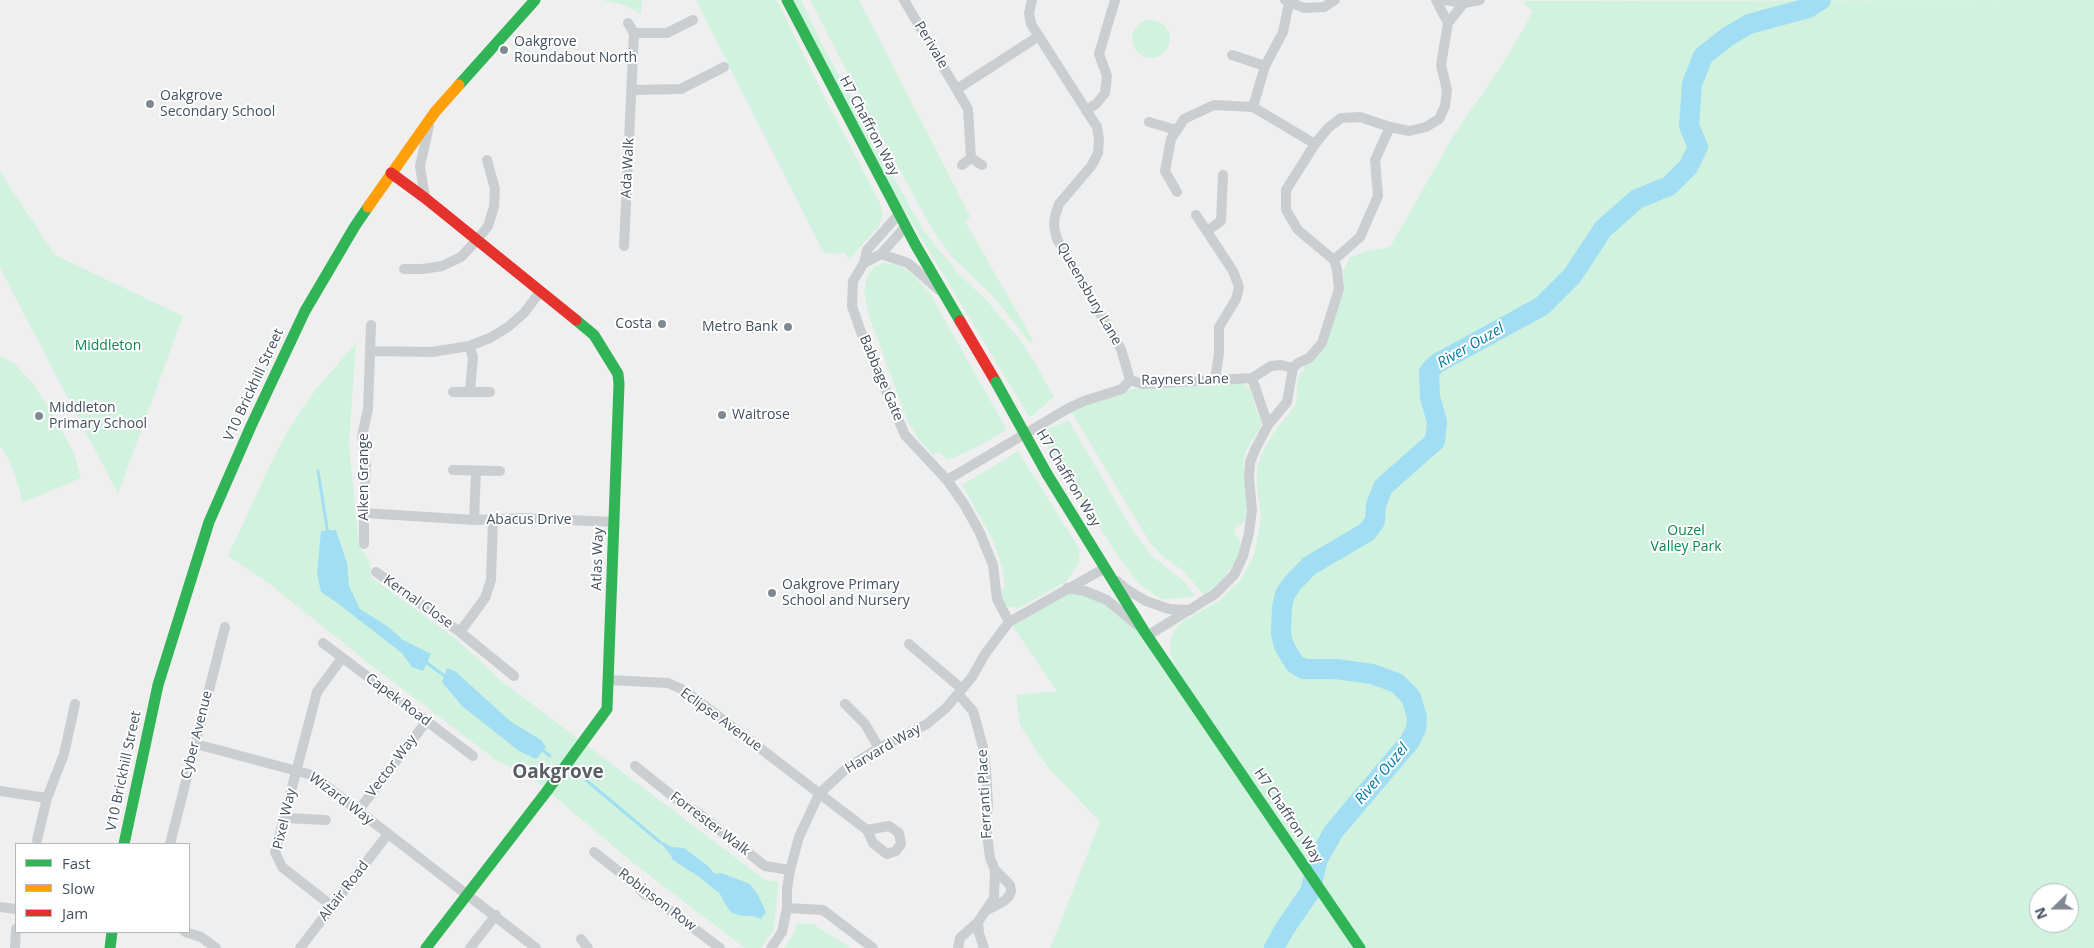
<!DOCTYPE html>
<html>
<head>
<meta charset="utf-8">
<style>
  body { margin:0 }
  #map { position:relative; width:2094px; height:948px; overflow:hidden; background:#f0efef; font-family:"Open Sans",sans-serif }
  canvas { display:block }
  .legend { position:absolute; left:15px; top:843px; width:175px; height:90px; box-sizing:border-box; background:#fff; border:1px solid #b4b9bf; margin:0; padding:6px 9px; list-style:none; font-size:15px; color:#44505e }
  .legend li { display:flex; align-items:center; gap:10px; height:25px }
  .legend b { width:25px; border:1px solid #b4b9bf }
  .north { position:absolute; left:2029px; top:883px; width:50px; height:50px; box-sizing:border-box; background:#fff; border:1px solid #b4b9bf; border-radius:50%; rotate:248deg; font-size:14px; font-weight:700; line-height:20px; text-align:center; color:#44505e }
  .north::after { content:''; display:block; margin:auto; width:18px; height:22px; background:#808891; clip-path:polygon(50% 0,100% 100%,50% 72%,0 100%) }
</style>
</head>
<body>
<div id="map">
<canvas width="2094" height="948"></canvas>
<ul class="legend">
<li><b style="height:6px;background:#30b455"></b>Fast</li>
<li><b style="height:6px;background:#ff9f0a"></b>Slow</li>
<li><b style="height:6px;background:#e5322d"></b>Jam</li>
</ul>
<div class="north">N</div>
</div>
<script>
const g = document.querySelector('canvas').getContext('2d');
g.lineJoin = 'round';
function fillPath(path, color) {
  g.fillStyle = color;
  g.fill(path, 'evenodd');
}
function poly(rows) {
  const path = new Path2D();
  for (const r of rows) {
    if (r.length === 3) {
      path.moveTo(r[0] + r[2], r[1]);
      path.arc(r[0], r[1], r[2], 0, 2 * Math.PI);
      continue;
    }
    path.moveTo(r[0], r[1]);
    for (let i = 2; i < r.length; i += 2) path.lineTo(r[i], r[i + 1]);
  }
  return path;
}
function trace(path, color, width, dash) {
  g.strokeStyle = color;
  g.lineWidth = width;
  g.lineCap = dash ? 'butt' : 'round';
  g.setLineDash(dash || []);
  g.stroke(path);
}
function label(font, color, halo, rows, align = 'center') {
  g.font = font + ' "Open Sans",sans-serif';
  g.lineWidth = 4;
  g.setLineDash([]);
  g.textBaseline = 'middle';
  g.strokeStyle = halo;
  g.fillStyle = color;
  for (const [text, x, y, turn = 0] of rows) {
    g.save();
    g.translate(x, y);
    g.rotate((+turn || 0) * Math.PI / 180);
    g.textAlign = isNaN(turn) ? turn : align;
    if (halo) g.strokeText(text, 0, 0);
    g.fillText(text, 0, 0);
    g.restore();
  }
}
const green = poly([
  [602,0,642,0,641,14,627,6],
  [696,0,777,0,826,100,879,201,883,215,879,226,849,260,845,252,836,254,826,253,821,248],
  [793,0,801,0,822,44,895,180,924,231,957,272,989,303,1021,341,1038,368,1054,397,1031,417,1028,415,900,203],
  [810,0,859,0,970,216,966,223,1033,340,1030,343,995,298,953,258,932,229,861,99],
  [2094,0,2094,948,1050,948,1100,822,1046,765,1020,725,1016,695,1057,691,1011,624,1067,588,1107,600,1175,664,1170,653,1170,644,1172,635,1177,628,1182,622,1220,600,1241,580,1254,555,1261,519,1257,487,1257,468,1262,453,1272,435,1296,404,1298,377,1304,369,1302,366,1313,360,1328,342,1332,319,1345,290,1343,271,1350,257,1366,251,1390,247,1455,133,1504,62,1527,22,1532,12,1523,1],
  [2039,893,2069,893,2069,923,2039,923],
  [1151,39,19],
  [0,172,55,255,183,316,118,494,0,268],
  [883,263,898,264,911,273,929,292,1007,430,975,448,948,460,939,452,933,455,919,440,907,420,869,316,864,291,867,278,874,267],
  [356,343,349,444,359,546,370,561,371,577,455,638,503,682,765,880,779,882,773,931,761,948,745,948,632,862,536,781,496,760,376,669,267,582,228,556,273,459,290,427,316,389],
  [0,355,16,365,32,383,48,406,74,453,81,478,22,503,20,492,10,461,0,447],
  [1244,383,1250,389,1256,410,1261,420,1261,427,1246,451,1243,463,1247,505,1245,521,1235,529,1235,535,1241,542,1240,552,1231,568,1221,582,1204,595,1183,571,1161,555,1149,541,1071,411,1101,399,1133,389],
  [1069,421,1133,531,1151,555,1184,581,1195,596,1184,598,1161,599,1138,583,1119,558,1038,432],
  [1018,451,1079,548,1079,562,1067,581,1019,608,1007,607,1002,600,1000,590,1005,587,1002,567,994,542,962,485],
  [796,923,813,924,851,948,784,948,795,932]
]);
const water = poly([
  [336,530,347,563,349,586,360,609,387,626,403,640,431,654,423,671,412,667,402,653,336,602,321,592,317,574,321,531],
  [447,668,455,671,510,721,541,740,546,747,536,759,519,751,462,706,442,682],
  [658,840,672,847,684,848,708,866,715,874,721,873,750,884,758,895,766,912,761,919,753,916,742,916,732,913,725,904,720,894,702,879,673,860,670,854]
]);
const stream = poly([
  [318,471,328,534],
  [423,660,446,677],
  [541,749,550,756],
  [586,780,660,842]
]);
const river = poly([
  [1274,948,1285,928,1310,892,1318,859,1334,831,1410,741,1416,729,1417,717,1411,697,1397,683,1372,674,1336,669,1304,669,1295,664,1284,646,1281,634,1282,607,1285,594,1292,584,1309,566,1367,532,1375,521,1376,505,1383,487,1435,441,1437,422,1430,397,1429,372,1436,364,1542,306,1572,276,1603,229,1637,199,1669,186,1688,167,1698,147,1689,126,1692,84,1703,56,1727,37,1749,24,1808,8,1821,0]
]);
const street = poly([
  [904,0,968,109,971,158],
  [1032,0,1029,13,1031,24,1097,127,1099,139,1098,153,1092,165,1059,204,1055,216,1054,226,1057,239,1121,349,1130,380],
  [1285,0,1304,8,1324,7,1335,0],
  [1445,0,1464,3,1480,0],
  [1448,23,1464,3],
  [634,33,667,33,693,20],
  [1232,55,1265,66],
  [957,89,1039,36],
  [632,90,681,89,724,67],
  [1253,107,1265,66,1283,32,1289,3],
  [1086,111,1097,103,1105,93,1107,76,1099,54,1115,0],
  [1149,122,1176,130],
  [971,158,982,165],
  [962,165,971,158],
  [1177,192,1165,171,1171,139,1184,119,1214,105,1253,107,1315,144],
  [425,198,420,166,429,126],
  [899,214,867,250,864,263,881,254,905,227],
  [1196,215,1233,271,1239,287,1236,299,1219,327,1219,353,1215,380],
  [1207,231,1221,221,1223,175],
  [624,246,634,33,628,23],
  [881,254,908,263,939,290],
  [1334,260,1360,237,1378,196,1375,160,1390,127],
  [864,263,853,281,852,306,861,332,905,435,947,480],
  [404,269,423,269,442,266,461,257,477,240,488,226,494,207,495,189,487,160],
  [469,346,473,357,470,391],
  [371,351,432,352,469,346,490,338,508,327,524,313,540,292],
  [1252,378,1271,366,1281,365,1293,368],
  [453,392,490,392],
  [453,470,500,471],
  [364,513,474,520,476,471],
  [474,520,522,518,614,522],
  [364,544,364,496,366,466,362,436,368,409,371,325],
  [376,572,460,632,514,676],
  [1117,581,1126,589,1146,601,1169,609,1190,610],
  [1067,588,1085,591,1107,600,1137,625],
  [1009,622,997,599,993,565,980,533,964,504,947,480,1067,409,1084,401,1122,389,1130,380,1142,384,1252,378,1268,425],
  [460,632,485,598,491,580,493,520],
  [1147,636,1215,594,1234,575,1243,556,1249,533,1252,510,1249,478,1250,462,1255,450,1268,425,1287,402,1293,368,1298,363,1309,358,1322,343,1339,289,1337,269,1334,260,1298,230,1286,210,1286,190,1315,144,1328,128,1341,118,1360,117,1390,127,1409,131,1426,127,1439,119,1445,106,1447,90,1441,65,1448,23,1436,0],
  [323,643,473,756],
  [909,644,962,689],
  [609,680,668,683,684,690,867,830,889,826,899,833,901,844,896,851,887,854,873,843,867,830],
  [958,694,973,711,983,747,986,770,988,804,986,826,990,858,995,870,1010,885,1011,891,1009,896,1004,901,987,910],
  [845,704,865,724,879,748],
  [196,744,312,775,536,948],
  [635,766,680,802,698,813,765,866,790,870],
  [0,791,47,798],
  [358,811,426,722],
  [284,818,326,820],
  [37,840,47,798,64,754,75,704],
  [170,844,225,627],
  [594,852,636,885,644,894,656,900,720,948],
  [332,906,282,867,275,852,317,692,342,658],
  [0,907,16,909],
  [787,908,823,910,873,948],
  [978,922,979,933,984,948],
  [185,932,201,937,216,948],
  [581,939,588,948],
  [15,948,16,929],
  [300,948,388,834],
  [470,948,496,915],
  [771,948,782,932,787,908,787,889,790,870,799,837,819,794,847,768,879,748,927,724,946,708,972,677,985,654,1009,622,1105,568],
  [958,948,960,938,978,922,994,898,995,870]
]);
const fast = poly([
  [787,0,915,244,960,321],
  [459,85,535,0],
  [1047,474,1144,631,1360,948],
  [124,844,158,685,209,522,251,426,305,311,355,226,368,207],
  [110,948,112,932],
  [426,948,547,791,607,709,619,384,618,374,594,335,576,320]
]);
const slow = poly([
  [368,207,435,112,459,85]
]);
const jam = poly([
  [391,173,425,198,576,320],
  [960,321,996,382]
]);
const fastBridge = poly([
  [996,382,1047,474]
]);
const markers = [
  [504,50,5,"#808891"],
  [150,104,5,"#808891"],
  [662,324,5,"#808891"],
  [788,327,5,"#808891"],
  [722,415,5,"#808891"],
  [39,416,5,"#808891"],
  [772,593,5,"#808891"]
];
const poiNames = [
  ["Oakgrove",514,42],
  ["Roundabout North",514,58],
  ["Oakgrove",160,96],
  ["Secondary School",160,112],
  ["Costa",652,324,"right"],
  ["Metro Bank",778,327,"right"],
  ["Middleton",49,408],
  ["Primary School",49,424],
  ["Waitrose",732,415],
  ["Oakgrove Primary",782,585],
  ["School and Nursery",782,601]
];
const streetNames = [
  ["Perivale",931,45,59],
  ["H7 Chaffron Way",869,126,62],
  ["Ada Walk",628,168,-87],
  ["Queensbury Lane",1089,294,60],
  ["Babbage Gate",881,378,67],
  ["Rayners Lane",1185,380,-1],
  ["V10 Brickhill Street",254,385,-65],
  ["Aiken Grange",364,477,-90],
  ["H7 Chaffron Way",1068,478,59],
  ["Abacus Drive",529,520],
  ["Atlas Way",598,559,-88],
  ["Kernal Close",418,602,35],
  ["Capek Road",398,700,37],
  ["Eclipse Avenue",721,720,36],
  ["Cyber Avenue",197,735,-76],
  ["Harvard Way",883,749,-30],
  ["Vector Way",392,766,-53],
  ["V10 Brickhill Street",124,771,-78],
  ["Ferranti Place",985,794,-93],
  ["Wizard Way",341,799,37],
  ["H7 Chaffron Way",1288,816,56],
  ["Pixel Way",285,819,-77],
  ["Forrester Walk",710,824,37],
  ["Altair Road",344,891,-52],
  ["Robinson Row",657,900,37]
];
const parkNames = [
  ["Middleton",108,346],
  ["Ouzel",1686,531],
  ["Valley Park",1686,547]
];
const waterNames = [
  ["River Ouzel",1471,346,-30],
  ["River Ouzel",1382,774,-50]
];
const districtNames = [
  ["Oakgrove",558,773]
];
fillPath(green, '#d1f2df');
fillPath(water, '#a2def3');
trace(stream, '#a2def3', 3);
trace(river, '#a2def3', 20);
trace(street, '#cbced0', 10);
trace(fast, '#30b455', 11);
trace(slow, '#ff9f0a', 11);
trace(jam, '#e5322d', 11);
trace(fastBridge, '#30b455', 11);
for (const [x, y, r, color] of markers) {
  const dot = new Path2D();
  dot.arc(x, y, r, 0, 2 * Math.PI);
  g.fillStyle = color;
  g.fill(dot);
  trace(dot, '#fff', 2);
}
label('14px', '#44505e', '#fff', poiNames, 'left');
label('14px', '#44505e', '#fff', streetNames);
label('14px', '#0d8750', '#fff', parkNames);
label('italic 15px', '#027aa5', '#fff', waterNames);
label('bold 19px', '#5a5e64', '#fff', districtNames);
</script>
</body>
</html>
